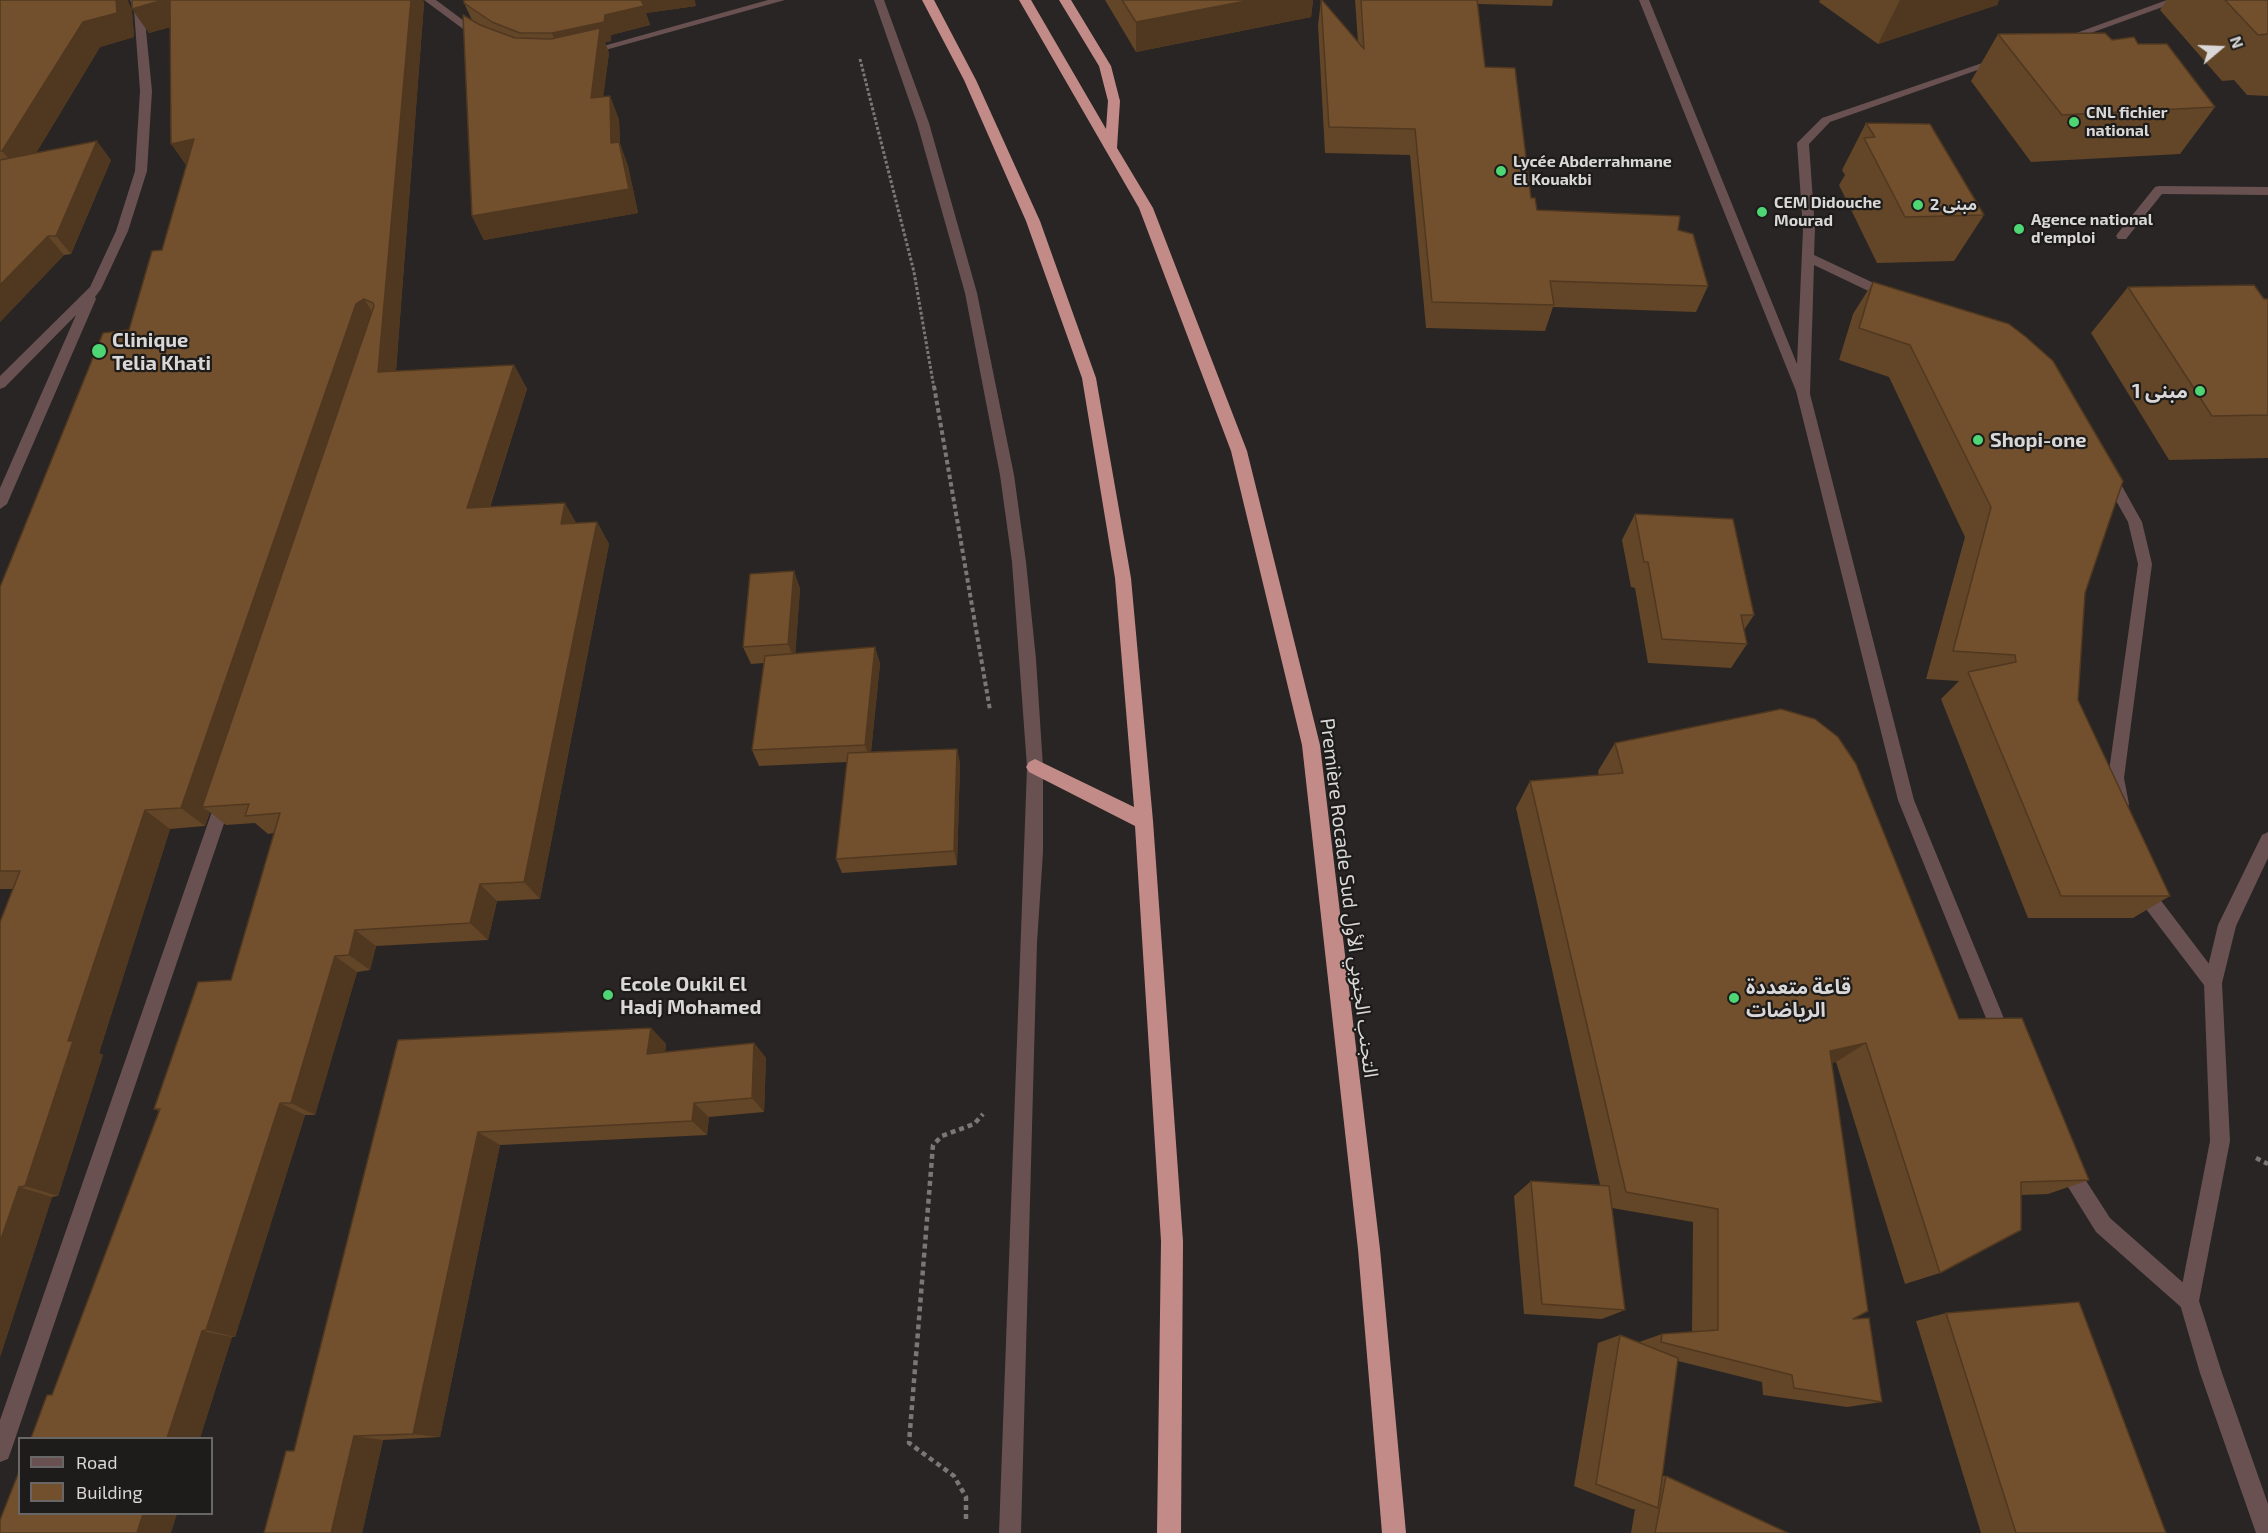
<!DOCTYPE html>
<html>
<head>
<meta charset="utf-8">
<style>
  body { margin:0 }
  #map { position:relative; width:2268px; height:1533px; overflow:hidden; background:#282524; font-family:"Exo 2",sans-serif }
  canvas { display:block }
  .legend { position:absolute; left:18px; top:1437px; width:195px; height:78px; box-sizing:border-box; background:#1e1c1a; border:2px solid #696766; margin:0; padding:8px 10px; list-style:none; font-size:18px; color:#d9d7d7 }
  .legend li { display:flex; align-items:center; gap:12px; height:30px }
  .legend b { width:30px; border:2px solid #696766 }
  .north { position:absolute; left:2190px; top:18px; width:60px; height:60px; -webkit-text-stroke:4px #1e1c1a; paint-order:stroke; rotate:71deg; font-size:16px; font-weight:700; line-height:24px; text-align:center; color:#d9d7d7 }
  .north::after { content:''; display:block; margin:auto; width:21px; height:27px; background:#d9d7d7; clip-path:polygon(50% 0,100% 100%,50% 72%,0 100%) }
</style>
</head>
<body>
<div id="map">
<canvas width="2268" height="1533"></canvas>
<ul class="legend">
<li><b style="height:8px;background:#685150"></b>Road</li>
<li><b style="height:16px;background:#73502d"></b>Building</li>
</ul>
<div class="north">N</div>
</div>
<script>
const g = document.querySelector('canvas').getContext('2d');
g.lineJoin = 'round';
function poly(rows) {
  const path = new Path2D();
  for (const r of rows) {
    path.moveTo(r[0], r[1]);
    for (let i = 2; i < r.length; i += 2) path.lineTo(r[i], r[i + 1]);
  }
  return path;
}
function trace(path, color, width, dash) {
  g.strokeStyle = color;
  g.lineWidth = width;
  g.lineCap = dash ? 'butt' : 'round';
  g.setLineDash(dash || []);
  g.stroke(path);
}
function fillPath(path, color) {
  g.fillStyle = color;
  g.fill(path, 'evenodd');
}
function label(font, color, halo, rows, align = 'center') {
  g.font = font + ' "Exo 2","Noto Sans Arabic",sans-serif';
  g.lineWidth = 4.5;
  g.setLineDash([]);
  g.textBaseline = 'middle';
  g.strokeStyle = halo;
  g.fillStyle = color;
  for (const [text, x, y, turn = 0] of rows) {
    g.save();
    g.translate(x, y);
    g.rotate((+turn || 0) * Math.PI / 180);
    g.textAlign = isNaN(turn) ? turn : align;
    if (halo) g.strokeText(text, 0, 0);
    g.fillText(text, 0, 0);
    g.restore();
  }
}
const pathFar2 = poly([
  [860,59,914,272,934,388]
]);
const pathFar1 = poly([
  [934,386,990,710]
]);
const path = poly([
  [2256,1158,2268,1164],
  [966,1519,966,1497,954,1476,909,1443,933,1145,942,1136,974,1124,983,1114]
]);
const minor = poly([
  [130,0,140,0,144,10,152,91,147,171,128,231,101,289,95,297,96,299,7,504,0,509,0,488,76,315,5,387,0,389,0,376,90,287,116,231,135,171,140,91,134,10,130,0],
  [424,0,436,0,487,38,482,41,478,40,424,0],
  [768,0,785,0,591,54,583,54,582,52,768,0],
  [874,0,884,0,929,123,977,293,1014,475,1026,562,1036,659,1043,767,1043,852,1037,943,1021,1533,999,1533,1027,767,1012,562,1000,475,965,293,917,123,874,0],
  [1639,0,1649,0,1797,364,1803,229,1797,143,1822,118,1994,59,2002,59,2003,61,1830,122,1809,144,1815,229,1814,255,1893,292,1894,295,1888,299,1883,298,1814,265,1810,394,1914,800,2012,1038,2010,1044,2003,1047,1996,1044,1994,1038,1898,800,1796,391,1639,0],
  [2167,0,2182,0,2066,42,2062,43,2057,40,2167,0],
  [2159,186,2268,187,2268,195,2162,194,2126,239,2118,239,2116,236,2118,233,2155,187,2159,186],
  [2108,469,2113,470,2142,522,2152,564,2124,778,2129,804,2127,809,2121,811,2115,809,2113,804,2108,778,2138,564,2128,522,2101,474,2108,469],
  [225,790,231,792,233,797,11,1451,8,1459,0,1462,0,1420,217,797,219,792,225,790],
  [2145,878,2151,880,2159,898,2219,977,2222,983,2219,989,2213,992,2207,989,2146,909,2136,886,2139,880,2145,878],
  [2065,1156,2072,1159,2110,1218,2196,1294,2199,1301,2196,1308,2189,1311,2182,1308,2096,1232,2055,1166,2058,1159,2065,1156]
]);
const tertiary = poly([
  [2268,832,2268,858,2236,926,2222,983,2230,1141,2199,1301,2222,1373,2268,1504,2268,1533,2256,1533,2200,1373,2179,1301,2210,1141,2204,983,2218,925,2262,835,2268,832]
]);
const motorway = poly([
  [922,0,934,0,976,80,1040,221,1096,378,1131,578,1153,821,1183,1241,1181,1533,1157,1533,1161,1241,1135,826,1029,772,1026,767,1029,762,1035,759,1041,762,1134,807,1115,578,1082,378,1026,221,964,80,922,0],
  [1019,0,1031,0,1106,129,1108,101,1099,66,1059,0,1071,0,1111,66,1120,101,1117,148,1153,208,1247,451,1320,745,1380,1249,1406,1533,1382,1533,1358,1249,1302,745,1231,451,1139,208,1019,0]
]);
const wall = poly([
  [0,0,128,1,132,11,134,37,100,47,36,153,111,160,71,254,64,255,0,322],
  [132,0,423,0,424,3,396,371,514,365,527,389,490,507,576,523,597,522,609,544,540,899,497,901,488,940,376,946,370,970,357,972,315,1115,305,1115,235,1337,232,1337,200,1438,31,1438,52,1395,159,1111,154,1109,231,980,274,833,268,834,255,823,226,825,210,812,205,826,170,829,99,1053,103,1055,58,1196,52,1197,0,1357,13,889,0,889,0,587,129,330,162,250,186,166,170,27,149,33,132,9],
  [1105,0,1313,0,1311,17,1136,52],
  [1321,0,1358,42,1355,0,1553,0,1552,6,1478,4,1485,67,1531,198,1537,210,1678,230,1708,286,1696,312,1553,307,1545,331,1426,328,1410,155,1325,153,1318,25],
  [1820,0,1999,0,1997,5,1878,44,1819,2],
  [2167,0,2268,0,2268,96,2247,95,2234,80,2222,81,2160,10],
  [464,3,696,6,646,13,650,25,611,35,611,41,605,42,609,53,603,96,610,96,619,120,620,144,628,166,638,213,484,240,472,216,472,20],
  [1998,34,2112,40,2138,44,2215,107,2180,154,2031,162,1971,81],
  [1866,123,1984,215,1954,261,1877,263,1839,185,1845,175,1842,170],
  [1873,282,2085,593,2078,700,2170,896,2133,918,2028,918,1941,699,1959,681,1926,679,1965,537,1889,377,1839,360,1853,314],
  [2128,287,2268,299,2268,458,2169,460,2091,333],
  [1635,514,1754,615,1744,630,1747,644,1731,668,1648,663,1635,588,1631,587,1622,540],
  [794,571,800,589,795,654,875,647,880,664,871,752,957,749,960,764,957,865,842,873,836,859,847,762,759,766,752,750,764,663,751,664,743,647],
  [1615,743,1959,1019,2089,1180,2048,1194,2021,1195,1940,1273,1905,1284,1836,1062,1831,1063,1853,1319,1882,1402,1847,1407,1763,1395,1762,1382,1678,1361,1662,1476,1666,1476,1788,1533,1631,1533,1635,1509,1632,1509,1574,1486,1598,1343,1620,1335,1639,1342,1662,1334,1692,1332,1693,1222,1612,1208,1625,1310,1602,1319,1524,1314,1514,1196,1531,1181,1600,1185,1516,808,1530,781,1599,776,1598,771],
  [651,1028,666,1044,665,1052,754,1043,766,1058,764,1112,709,1117,707,1135,500,1145,440,1437,383,1440,362,1533,264,1533,294,1451,398,1040],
  [1946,1313,2166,1533,1981,1533,1916,1321]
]);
const shadedWall = poly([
  [116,0,128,0,128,1,132,11,134,37,100,47,23,175,2,151,83,22],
  [163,0,171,0,185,23,149,33,132,9],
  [411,0,423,0,424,3,394,395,378,372],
  [640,0,695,0,696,6,646,13,650,25,611,35,611,41,605,42,609,53,600,122,560,53,552,33,605,15],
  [1251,0,1313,0,1311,17,1136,52,1136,22],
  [1900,0,1999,0,1997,5,1878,44],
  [610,96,619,120,620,144,628,166,638,213,484,240,472,216,611,143],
  [194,139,188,168,171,144],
  [97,141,111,160,71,254,56,236],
  [48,236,64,255,0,322,0,285],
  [364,299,379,323,202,807,210,812,205,826,181,808,356,304],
  [514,365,527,389,482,530,467,508],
  [565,503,578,526,561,524],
  [597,522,609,544,540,899,524,882],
  [794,571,800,589,795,661,788,644],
  [875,647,880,664,870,761,865,745],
  [957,749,960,764,957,865,954,851],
  [145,810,170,829,99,1053,103,1055,58,1196,25,1186,68,1041],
  [480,884,497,901,488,940,470,923],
  [355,930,376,946,370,970,349,955],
  [335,956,357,972,315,1115,291,1103],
  [651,1028,666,1044,663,1069,647,1054],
  [754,1043,766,1058,764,1112,752,1098],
  [1866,1043,1836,1062,1801,1070,1830,1051],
  [280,1103,305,1115,235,1337,206,1330],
  [694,1103,709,1117,707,1135,692,1121],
  [478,1132,500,1145,440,1437,413,1434],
  [19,1187,52,1197,0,1357,0,1242],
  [202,1331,232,1337,200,1438,167,1438],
  [354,1436,383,1440,362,1533,331,1533],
  [143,1514,177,1514,171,1533,137,1533]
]);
const building = poly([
  [0,0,116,0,117,13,83,22,2,151,0,151,0,0],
  [132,0,163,0,132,9,132,0],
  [170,0,411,0,378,372,514,365,467,508,565,503,561,524,597,522,524,882,480,884,470,923,355,930,349,955,335,956,291,1103,280,1103,206,1330,202,1331,167,1438,31,1438,47,1395,52,1395,160,1109,154,1109,198,982,231,980,280,813,245,816,249,804,202,807,374,306,373,303,364,299,356,304,181,808,145,810,68,1041,73,1041,25,1186,19,1187,0,1242,0,922,20,871,0,871,0,587,103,333,129,330,152,251,162,250,194,139,171,144,170,0],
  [464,0,641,0,644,6,605,15,604,22,552,33,520,33,492,22,464,3,464,0],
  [1122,0,1251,0,1136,22,1122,0],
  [1321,0,1322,0,1364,49,1361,0,1477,0,1485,67,1515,68,1531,198,1535,198,1537,210,1680,216,1678,230,1693,234,1708,286,1550,281,1554,305,1432,302,1415,129,1329,127,1321,0],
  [2225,0,2268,0,2268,34,2258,35,2225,0],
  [463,15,480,25,515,38,551,39,600,28,591,98,610,96,611,143,619,142,629,189,472,216,463,15],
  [2105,33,2112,40,2134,37,2138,44,2167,44,2215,107,2062,115,1998,34,2105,33],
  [1866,123,1930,124,1984,215,1905,217,1864,138,1875,137,1866,123],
  [97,141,56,236,48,236,0,285,0,160,97,141],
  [1873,282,2009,324,2026,337,2053,361,2123,481,2085,593,2078,700,2170,896,2061,896,1968,672,2016,662,2015,655,1953,651,1991,507,1910,345,1859,328,1873,282],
  [2254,285,2264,299,2268,299,2268,415,2212,416,2128,287,2254,285],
  [1635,514,1733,519,1754,615,1741,615,1747,644,1662,639,1648,562,1644,562,1635,514],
  [794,571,788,644,743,647,750,574,794,571],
  [875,647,865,745,752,750,765,656,875,647],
  [1781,709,1815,719,1838,737,1856,764,1959,1019,2022,1018,2089,1180,2021,1182,2021,1230,1940,1273,1866,1043,1830,1051,1868,1311,1853,1319,1869,1318,1882,1402,1794,1388,1792,1375,1661,1342,1662,1334,1718,1330,1718,1209,1626,1192,1530,781,1623,773,1615,743,1781,709],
  [957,749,954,851,836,859,848,753,957,749],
  [651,1028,647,1054,754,1043,752,1098,694,1103,692,1121,478,1132,413,1434,354,1436,331,1533,264,1533,286,1451,294,1451,398,1040,651,1028],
  [1531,1181,1609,1186,1625,1310,1542,1304,1531,1181],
  [2079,1302,2166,1533,2016,1533,1946,1313,2079,1302],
  [1620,1335,1678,1358,1658,1508,1596,1484,1620,1335],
  [20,1469,20,1514,143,1514,137,1533,0,1533,0,1520,20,1469],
  [1666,1476,1788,1533,1655,1533,1666,1476]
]);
const markers = [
  [2074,122,6,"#4ed675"],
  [1501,171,6,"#4ed675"],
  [1918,205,6,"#4ed675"],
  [1762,212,6,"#4ed675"],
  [2019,229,6,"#4ed675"],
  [99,351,8,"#4ed675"],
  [2200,391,6,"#4ed675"],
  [1978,440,6,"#4ed675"],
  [608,995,6,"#4ed675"],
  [1734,998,6,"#4ed675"]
];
const farPoinames = [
  ["CNL fichier",2086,113],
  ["national",2086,131],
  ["Lycée Abderrahmane",1513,162],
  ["El Kouakbi",1513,180],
  ["CEM Didouche",1774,203],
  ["Mourad",1774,221],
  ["مبنى 2",1930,205],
  ["Agence national",2031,220],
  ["d'emploi",2031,238]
];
const poiNames = [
  ["Clinique",112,340],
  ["Telia Khati",112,363],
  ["مبنى 1",2188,391,"right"],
  ["Shopi-one",1990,440],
  ["Ecole Oukil El",620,984],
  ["Hadj Mohamed",620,1007],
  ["قاعة متعددة",1746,987],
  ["الرياضات",1746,1010]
];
const streetNames = [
  ["Première Rocade Sud التجنب الجنوبي الأول",1349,898,83]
];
trace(pathFar2, '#7a7777', 3, [3, 2]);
trace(pathFar1, '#7a7777', 4, [4.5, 3]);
trace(path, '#7a7777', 4.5, [5, 4]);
fillPath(minor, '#685150');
fillPath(tertiary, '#685150');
fillPath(motorway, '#c38b88');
fillPath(wall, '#634527');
fillPath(shadedWall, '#503820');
fillPath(building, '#73502d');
trace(building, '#503820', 1.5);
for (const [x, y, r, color] of markers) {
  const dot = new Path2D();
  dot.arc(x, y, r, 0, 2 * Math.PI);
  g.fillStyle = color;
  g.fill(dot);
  trace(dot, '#1e1c1a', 2);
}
label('bold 16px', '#d9d7d7', '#1e1c1a', farPoinames, 'left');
label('bold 20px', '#d9d7d7', '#1e1c1a', poiNames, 'left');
label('20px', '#d9d7d7', '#1e1c1a', streetNames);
</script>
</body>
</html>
